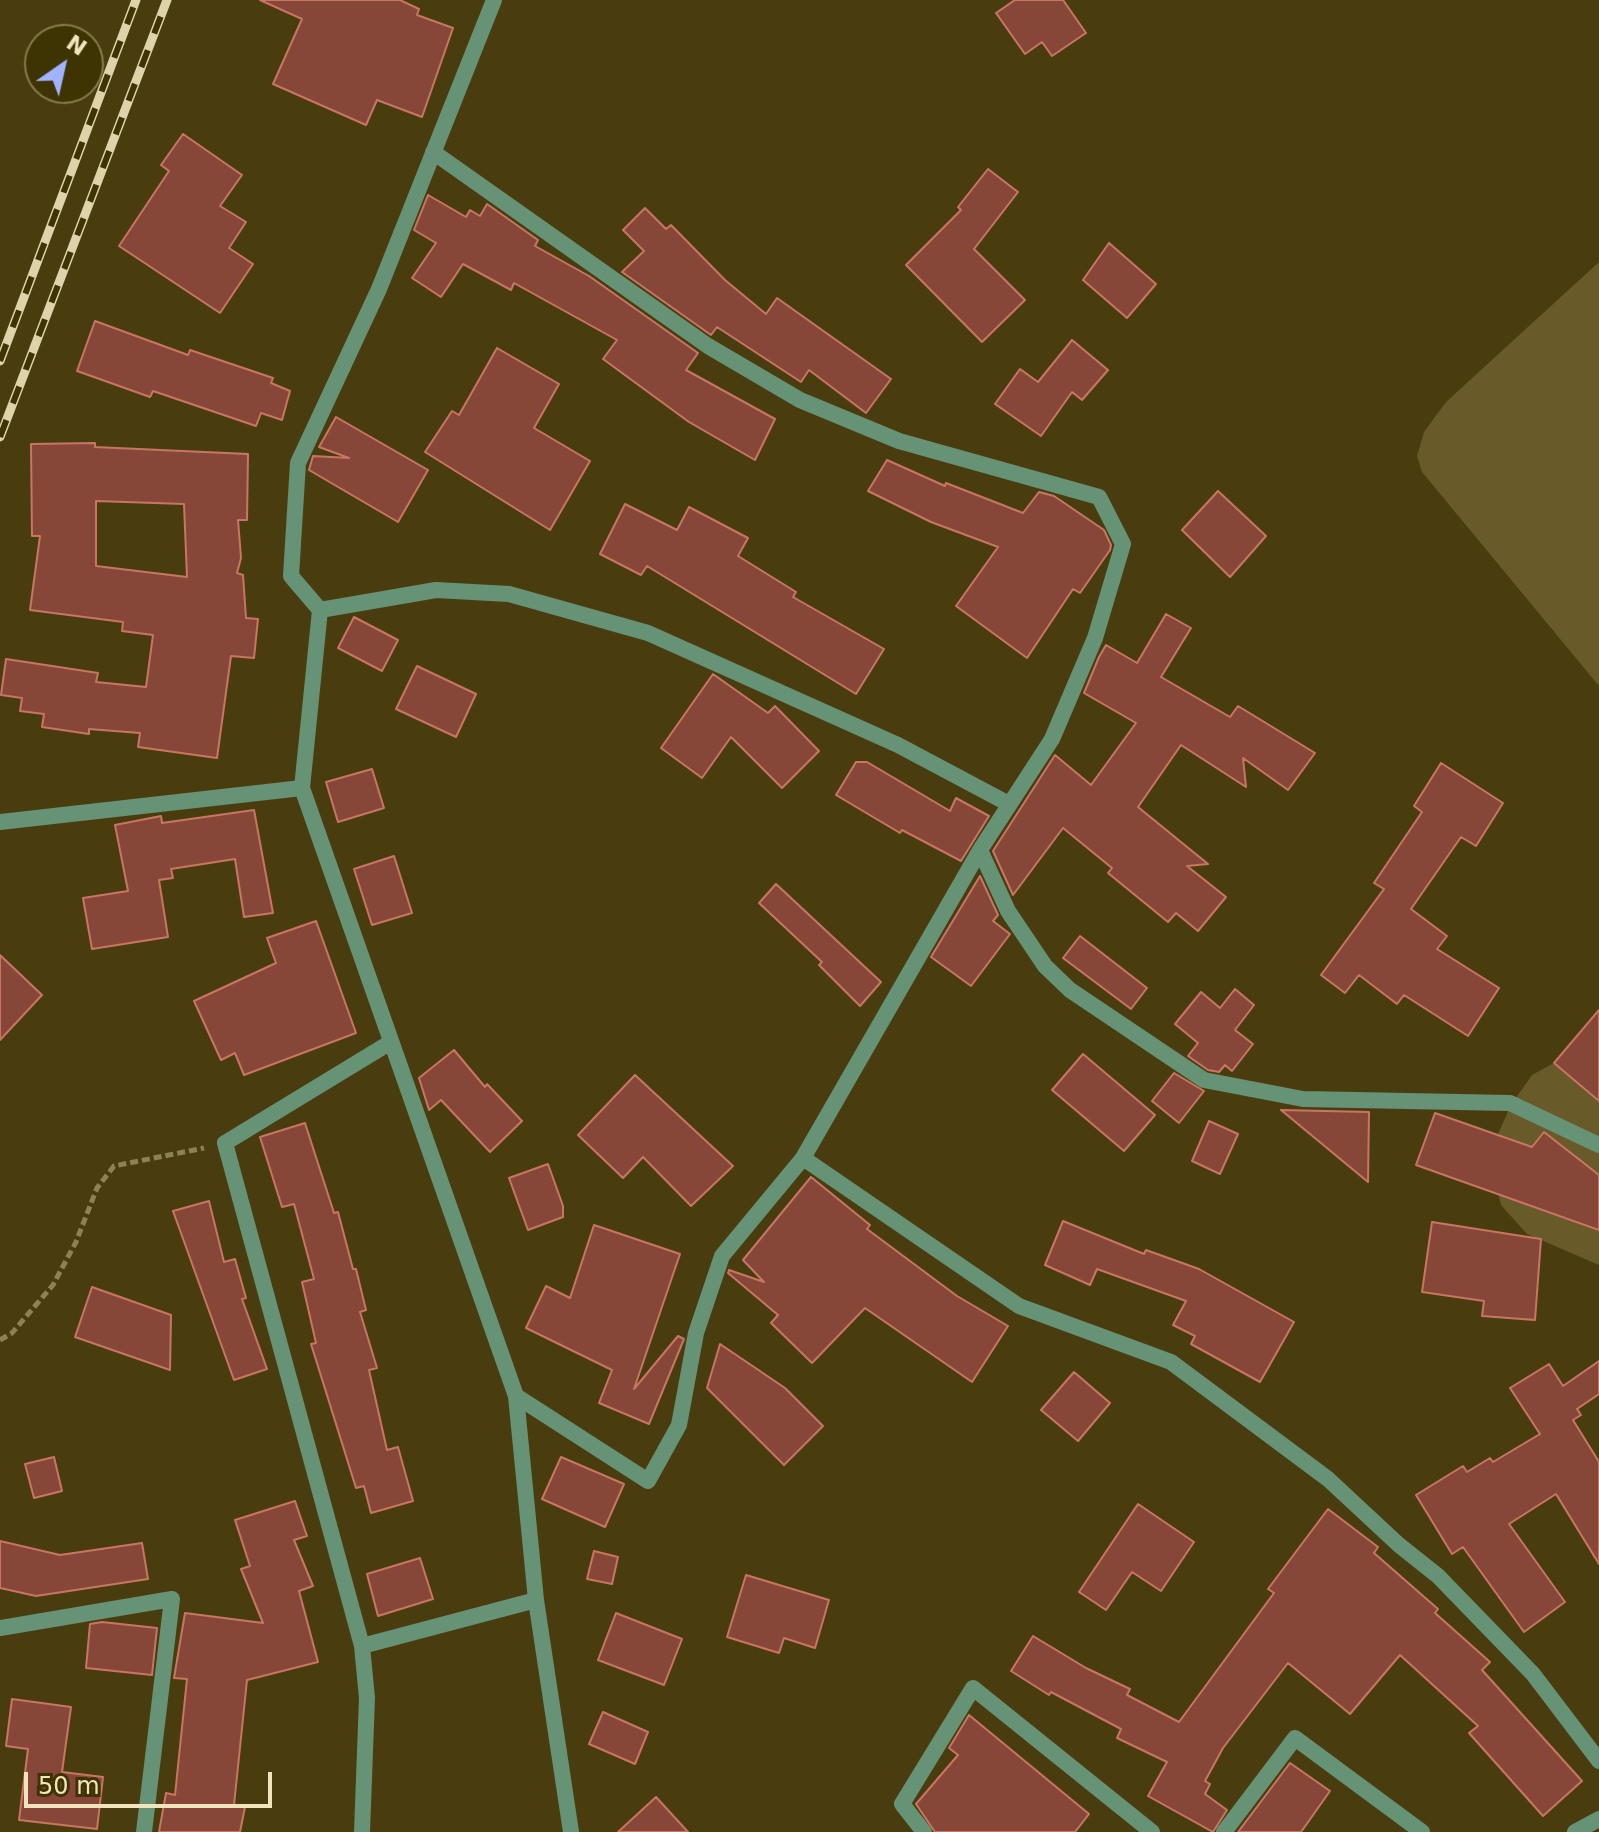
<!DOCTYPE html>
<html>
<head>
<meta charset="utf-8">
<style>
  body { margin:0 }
  #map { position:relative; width:1599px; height:1832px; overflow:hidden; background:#493d0f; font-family:"DejaVu Sans",sans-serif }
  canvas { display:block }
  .north { position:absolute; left:24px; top:24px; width:80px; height:80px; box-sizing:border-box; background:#3e3302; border:2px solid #857a4c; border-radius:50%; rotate:34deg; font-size:22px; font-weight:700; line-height:32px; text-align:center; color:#efe4bc }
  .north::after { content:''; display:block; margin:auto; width:28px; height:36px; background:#a3b2fd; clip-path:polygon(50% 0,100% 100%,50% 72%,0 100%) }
  .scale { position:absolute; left:24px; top:1772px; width:248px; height:36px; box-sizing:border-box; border:4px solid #efe4bc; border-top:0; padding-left:10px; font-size:24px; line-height:28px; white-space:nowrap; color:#efe4bc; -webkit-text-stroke:6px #3e3302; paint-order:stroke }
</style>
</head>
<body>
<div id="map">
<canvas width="1599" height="1832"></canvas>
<div class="north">N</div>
<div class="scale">50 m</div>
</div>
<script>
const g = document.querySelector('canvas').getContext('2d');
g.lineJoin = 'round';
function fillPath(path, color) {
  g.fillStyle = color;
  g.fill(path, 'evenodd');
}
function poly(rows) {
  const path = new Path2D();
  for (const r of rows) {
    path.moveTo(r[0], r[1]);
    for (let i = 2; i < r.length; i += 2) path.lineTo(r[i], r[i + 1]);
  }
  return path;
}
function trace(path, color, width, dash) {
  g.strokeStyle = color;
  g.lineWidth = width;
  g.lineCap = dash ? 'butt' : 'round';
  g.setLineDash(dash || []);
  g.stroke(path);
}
const green = poly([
  [1599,262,1599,686,1422,472,1417,456,1424,432,1446,402],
  [1599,1025,1599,1265,1527,1234,1501,1205,1489,1154,1511,1105,1532,1075,1554,1063]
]);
const building = poly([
  [260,0,400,0,419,9,417,15,453,28,422,117,377,100,366,125,273,84,302,19,260,0],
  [1015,0,1063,0,1086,33,1052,56,1042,42,1025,54,996,13,1015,0],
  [183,134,242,175,220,206,246,222,229,248,253,264,220,313,119,246,169,171,161,165,183,134],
  [988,169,1018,192,974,249,1025,300,982,342,906,265,961,210,958,207,988,169],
  [428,195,466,217,470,210,480,216,487,204,538,240,535,246,589,276,698,353,686,370,775,419,755,460,689,422,603,359,617,340,514,283,511,290,463,264,441,297,412,278,436,243,414,230,428,195],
  [645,208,666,229,671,225,725,280,766,314,777,298,891,379,866,413,809,370,801,382,717,327,711,335,622,272,644,251,623,230,645,208],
  [1109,243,1156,284,1127,318,1083,280,1109,243],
  [95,321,188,355,190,350,273,378,271,383,290,391,282,420,261,413,256,426,153,391,150,397,77,371,95,321],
  [1072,340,1108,370,1082,400,1072,392,1041,436,995,404,1020,369,1038,382,1072,340],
  [497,348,559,384,534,428,590,461,550,530,425,452,452,411,459,415,497,348],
  [336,417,428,470,398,522,309,470,313,456,349,458,319,447,336,417],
  [95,443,95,447,248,454,247,520,238,520,241,558,237,573,243,575,246,618,258,619,254,658,231,656,217,758,138,747,140,733,89,729,89,734,42,727,44,714,20,711,22,698,1,695,6,659,98,673,96,682,146,687,153,635,122,631,123,622,30,610,40,536,32,536,31,444,95,443],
  [96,501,184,504,187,577,96,566,96,501],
  [887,460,945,486,946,483,1023,513,1039,492,1054,496,1104,530,1111,545,1110,550,1080,593,1073,589,1027,658,956,606,998,547,931,522,868,491,887,460],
  [1218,491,1266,536,1230,577,1182,530,1218,491],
  [625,504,677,530,689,507,748,538,738,556,796,592,793,597,884,649,856,694,647,566,641,575,600,554,625,504],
  [1166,614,1191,628,1161,677,1230,717,1238,706,1315,753,1288,790,1243,758,1246,787,1181,745,1138,807,1208,864,1187,866,1226,897,1198,931,1176,913,1168,922,1108,873,1112,868,1063,828,1013,895,993,851,1055,755,1091,785,1136,723,1084,693,1099,657,1106,645,1137,663,1166,614],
  [354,617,398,640,382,671,338,648,354,617],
  [417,666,476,694,456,737,396,709,417,666],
  [713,674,768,713,775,706,819,751,782,788,731,737,702,778,661,748,713,674],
  [856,762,867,762,950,811,956,798,989,816,961,861,902,830,900,833,836,795,856,762],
  [1441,763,1503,803,1476,846,1461,837,1411,909,1447,936,1437,949,1499,988,1468,1036,1404,995,1397,1004,1359,975,1345,993,1321,975,1384,889,1374,883,1422,812,1414,806,1441,763],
  [372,769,384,808,338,822,326,782,372,769],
  [254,810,273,913,244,917,235,859,171,869,173,878,159,880,168,937,92,949,83,898,128,891,115,825,161,816,162,823,254,810],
  [394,856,412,913,372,925,354,869,394,856],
  [980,876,998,915,993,921,1010,934,971,986,931,957,980,876],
  [776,884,881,982,860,1006,819,965,822,962,759,903,776,884],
  [316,921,356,1033,244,1075,235,1053,221,1060,194,1001,276,963,267,938,316,921],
  [1080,936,1147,988,1131,1009,1063,958,1080,936],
  [0,955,42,995,0,1040,0,955],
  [1235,989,1254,1005,1235,1030,1253,1044,1232,1071,1225,1065,1219,1072,1208,1070,1188,1056,1198,1043,1175,1024,1201,992,1220,1008,1235,989],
  [1599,1010,1599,1101,1554,1063,1599,1010],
  [454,1050,485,1087,487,1084,522,1121,490,1152,441,1100,429,1110,419,1078,454,1050],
  [1083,1054,1155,1115,1124,1151,1052,1090,1083,1054],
  [1174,1073,1204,1091,1179,1123,1152,1101,1174,1073],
  [635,1075,733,1166,691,1206,643,1157,623,1178,578,1135,635,1075],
  [1281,1110,1369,1112,1368,1182,1281,1110],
  [1435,1113,1532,1147,1544,1132,1599,1175,1599,1230,1416,1165,1435,1113],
  [1209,1121,1238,1134,1220,1174,1192,1161,1209,1121],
  [305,1123,334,1213,338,1212,353,1269,356,1269,366,1310,360,1312,377,1368,369,1370,387,1450,398,1447,413,1501,371,1513,364,1486,356,1488,311,1344,316,1343,302,1282,314,1279,294,1204,282,1207,260,1137,305,1123],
  [548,1164,563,1206,563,1217,528,1230,509,1178,548,1164],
  [811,1177,870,1225,867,1229,957,1296,1008,1326,972,1382,865,1308,812,1363,771,1323,778,1315,728,1273,729,1270,764,1282,743,1260,811,1177],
  [209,1201,224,1262,235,1259,246,1298,242,1299,267,1369,234,1380,173,1211,209,1201],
  [1063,1221,1144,1254,1146,1250,1199,1269,1294,1322,1260,1382,1191,1344,1195,1336,1173,1325,1186,1301,1097,1269,1090,1285,1045,1265,1063,1221],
  [1432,1222,1541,1239,1535,1320,1482,1316,1484,1301,1422,1292,1432,1222],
  [594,1225,680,1254,634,1389,678,1336,684,1339,649,1424,599,1403,612,1370,526,1328,546,1286,570,1298,594,1225],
  [92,1287,171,1315,170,1370,75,1337,92,1287],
  [720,1344,785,1388,823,1426,784,1465,707,1388,720,1344],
  [1599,1361,1599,1394,1577,1409,1581,1415,1573,1420,1599,1462,1599,1564,1556,1494,1509,1524,1565,1602,1524,1632,1463,1547,1452,1554,1416,1495,1463,1466,1467,1472,1490,1458,1493,1462,1540,1434,1510,1388,1549,1364,1563,1386,1599,1361],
  [1074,1372,1110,1403,1078,1441,1041,1410,1074,1372],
  [54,1457,62,1491,34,1498,25,1464,54,1457],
  [561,1457,624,1484,605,1527,542,1499,561,1457],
  [295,1501,307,1536,294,1540,313,1586,299,1591,318,1662,247,1680,234,1805,245,1807,240,1832,159,1832,166,1793,175,1795,187,1679,174,1678,185,1613,263,1623,241,1569,250,1566,235,1520,295,1501],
  [1138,1504,1194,1542,1161,1591,1132,1572,1106,1610,1079,1592,1138,1504],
  [1328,1509,1378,1547,1374,1553,1438,1609,1435,1613,1490,1662,1482,1670,1582,1781,1543,1816,1469,1733,1478,1726,1400,1655,1350,1714,1288,1663,1223,1748,1205,1781,1210,1784,1205,1794,1227,1810,1213,1832,1148,1796,1167,1762,1117,1738,1121,1729,1051,1692,1049,1695,1011,1671,1033,1636,1086,1668,1130,1689,1127,1695,1179,1722,1274,1593,1268,1589,1328,1509],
  [0,1541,60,1555,142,1543,148,1579,36,1596,0,1588,0,1541],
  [594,1551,618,1557,612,1584,587,1579,594,1551],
  [420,1558,433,1599,378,1616,367,1574,420,1558],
  [746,1575,829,1600,815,1648,784,1638,779,1653,727,1637,746,1575],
  [616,1613,682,1639,664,1685,598,1660,616,1613],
  [102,1622,157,1628,152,1675,86,1668,90,1624,102,1622],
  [12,1699,71,1707,62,1772,103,1777,97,1829,19,1820,28,1749,6,1746,12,1699],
  [603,1712,648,1732,635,1764,589,1744,603,1712],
  [969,1715,1089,1814,1075,1832,935,1832,916,1804,958,1755,949,1748,969,1715],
  [1290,1763,1330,1791,1301,1832,1238,1832,1290,1763],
  [656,1797,688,1832,618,1832,656,1797]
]);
const path = poly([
  [0,1340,12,1333,53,1285,76,1242,97,1188,114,1166,204,1148]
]);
const street = poly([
  [494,0,379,289,298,463,291,576,320,610,302,788,516,1396,536,1600,571,1832],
  [433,152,708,346,800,400,899,441,1099,497,1123,544,1095,638,1052,739,980,850,803,1158,722,1256,696,1333,679,1425,648,1481,516,1396],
  [320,610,436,590,509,594,648,633,898,745,1009,804],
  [0,822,302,788],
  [980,850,1008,911,1045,966,1070,990,1204,1080,1303,1099,1510,1103,1599,1145],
  [391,1042,225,1143,362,1646,536,1600],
  [803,1158,1019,1306,1171,1362,1328,1479,1399,1545,1438,1576,1533,1674,1599,1761],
  [0,1628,172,1599,144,1832],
  [362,1832,367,1698,362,1646],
  [924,1832,902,1804,973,1688,1152,1832],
  [1224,1832,1295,1738,1422,1832],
  [1575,1832,1599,1819]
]);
const rail = poly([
  [0,361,136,0],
  [0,437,167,0]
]);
fillPath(green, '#685b29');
fillPath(building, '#864738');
trace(building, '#c87662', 2);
trace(path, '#8d8256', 5, [8, 4]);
trace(street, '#669375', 16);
trace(rail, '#ded3aa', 9);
trace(rail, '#3e3302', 6, [18]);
</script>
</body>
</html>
